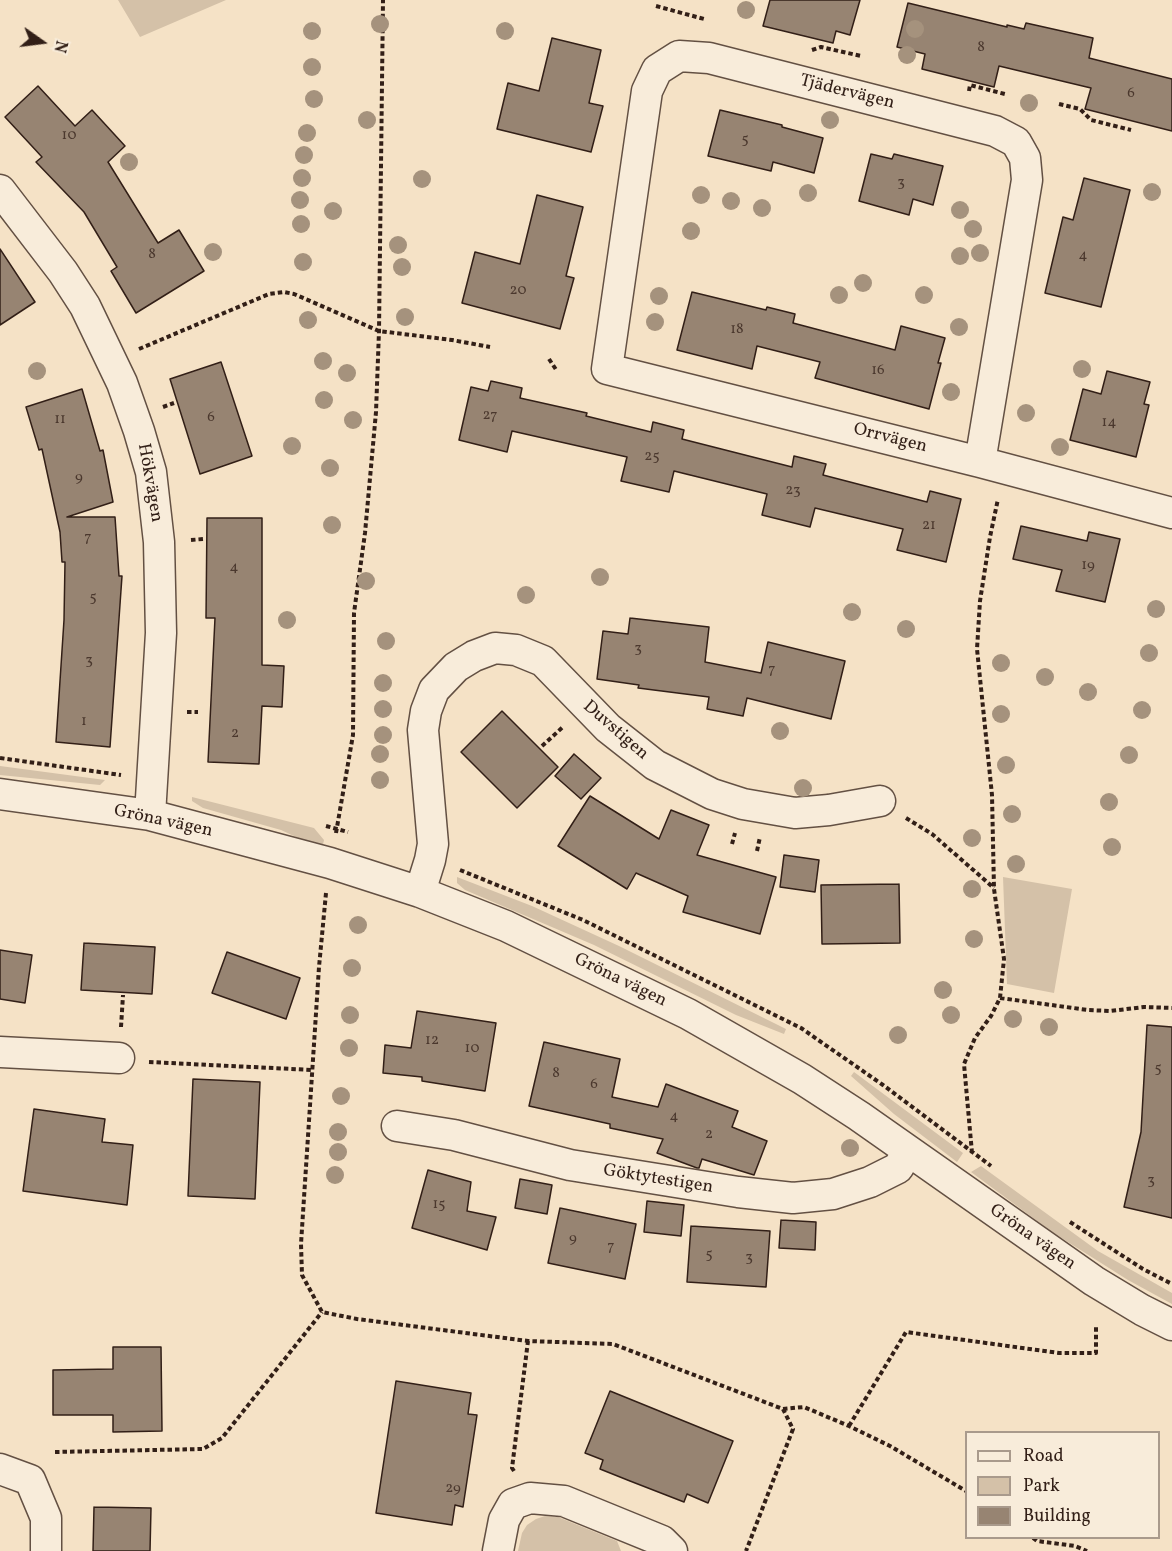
<!DOCTYPE html>
<html>
<head>
<meta charset="utf-8">
<style>
  body { margin:0 }
  #map { position:relative; width:1172px; height:1551px; overflow:hidden; background:#f5e2c6; font-family:Vollkorn,serif }
  canvas { display:block }
  .legend { position:absolute; left:965px; top:1431px; width:195px; height:108px; box-sizing:border-box; background:#f8ecda; border:2px solid #a99a8c; margin:0; padding:8px 10px; list-style:none; font-size:18px; color:#321f17 }
  .legend li { display:flex; align-items:center; gap:12px; height:30px }
  .legend b { width:30px; border:2px solid #a99a8c }
  .north { position:absolute; left:12px; top:12px; width:60px; height:60px; -webkit-text-stroke:4px #f8ecda; paint-order:stroke; rotate:104deg; font-size:16px; font-weight:700; line-height:24px; text-align:center; color:#321f17 }
  .north::after { content:''; display:block; margin:auto; width:21px; height:27px; background:#321f17; clip-path:polygon(50% 0,100% 100%,50% 72%,0 100%) }
</style>
</head>
<body>
<div id="map">
<canvas width="1172" height="1551"></canvas>
<ul class="legend">
<li><b style="height:8px;background:#f8ecda"></b>Road</li>
<li><b style="height:16px;background:#d4c1a8"></b>Park</li>
<li><b style="height:16px;background:#978472"></b>Building</li>
</ul>
<div class="north">N</div>
</div>
<script>
const g = document.querySelector('canvas').getContext('2d');
g.lineJoin = 'round';
function fillPath(path, color) {
  g.fillStyle = color;
  g.fill(path, 'evenodd');
}
function poly(rows) {
  const path = new Path2D();
  for (const r of rows) {
    path.moveTo(r[0], r[1]);
    for (let i = 2; i < r.length; i += 2) path.lineTo(r[i], r[i + 1]);
  }
  return path;
}
function trace(path, color, width, dash) {
  g.strokeStyle = color;
  g.lineWidth = width;
  g.lineCap = dash ? 'butt' : 'round';
  g.setLineDash(dash || []);
  g.stroke(path);
}
function label(font, color, halo, rows, align = 'center') {
  g.font = font + ' Vollkorn,serif';
  g.lineWidth = 4.5;
  g.setLineDash([]);
  g.textBaseline = 'middle';
  g.strokeStyle = halo;
  g.fillStyle = color;
  for (const [text, x, y, turn = 0] of rows) {
    g.save();
    g.translate(x, y);
    g.rotate((+turn || 0) * Math.PI / 180);
    g.textAlign = isNaN(turn) ? turn : align;
    if (halo) g.strokeText(text, 0, 0);
    g.fillText(text, 0, 0);
    g.restore();
  }
}
const green = poly([
  [118,0,226,0,140,37],
  [0,766,105,780,100,785,0,775],
  [192,797,314,828,324,840,322,849,281,830,203,808,192,801],
  [457,877,532,906,619,946,786,1029,784,1034,736,1015,594,945,465,890,457,883],
  [1003,877,1072,889,1054,993,1007,984],
  [854,1072,963,1153,957,1162,894,1114,851,1076],
  [981,1166,1098,1251,1172,1293,1172,1304,1128,1280,1052,1232,971,1172],
  [545,1516,558,1517,617,1541,621,1551,518,1551,522,1533,527,1525,536,1519]
]);
const building = poly([
  [770,0,860,0,850,35,836,31,833,43,763,26,770,0],
  [908,3,1007,27,1007,25,1024,29,1026,23,1093,38,1089,58,1172,79,1172,131,1085,109,1091,88,999,66,994,87,922,69,925,54,897,47,908,3],
  [552,38,601,50,589,103,603,106,591,152,497,129,508,83,539,91,552,38],
  [38,86,75,126,92,110,125,146,108,162,158,243,179,230,204,271,136,313,111,271,117,267,84,212,36,162,42,157,5,117,38,86],
  [720,110,782,125,782,127,823,138,814,173,773,162,771,171,708,156,720,110],
  [871,154,892,159,894,154,943,166,933,205,913,199,909,215,859,201,871,154],
  [1084,178,1130,190,1101,307,1045,293,1063,217,1073,220,1084,178],
  [537,195,583,207,566,276,574,278,560,329,462,303,475,252,520,264,537,195],
  [0,249,35,302,0,325,0,249],
  [692,292,766,310,767,307,795,314,793,323,895,350,901,326,945,338,938,363,941,363,929,409,815,378,820,362,757,346,752,369,677,350,692,292],
  [221,362,252,456,200,474,170,379,221,362],
  [1107,371,1150,382,1144,404,1149,405,1136,457,1070,440,1083,389,1101,394,1107,371],
  [491,381,522,388,520,398,587,413,586,416,651,432,653,422,684,430,682,439,792,467,794,456,826,464,823,475,927,502,930,491,961,499,946,562,897,550,903,529,815,508,810,527,762,515,767,494,674,471,669,492,621,481,627,457,512,431,507,452,459,440,471,387,488,391,491,381],
  [82,389,100,451,103,450,113,502,67,517,115,517,119,576,122,576,110,747,56,742,64,620,65,562,62,562,60,532,42,449,39,450,26,407,82,389],
  [207,518,262,518,262,665,284,666,282,707,262,706,259,764,208,762,215,618,206,618,207,518],
  [1021,526,1087,541,1089,532,1120,539,1105,602,1056,591,1062,570,1013,559,1021,526],
  [630,618,709,627,705,662,761,673,768,642,845,661,831,719,747,698,743,716,707,709,709,697,638,688,639,685,597,679,603,631,628,634,630,618],
  [502,711,558,767,517,808,461,752,502,711],
  [574,754,601,778,581,799,555,776,574,754],
  [590,796,659,839,671,810,709,825,697,855,776,877,760,934,683,912,688,896,636,873,627,889,558,846,590,796],
  [784,855,819,860,815,892,780,887,784,855],
  [899,884,900,943,822,944,821,885,899,884],
  [84,943,155,947,152,994,81,990,84,943],
  [0,950,32,955,25,1003,0,999,0,950],
  [227,952,300,978,286,1019,212,993,227,952],
  [417,1011,496,1023,485,1091,422,1081,422,1077,383,1073,385,1045,411,1048,417,1011],
  [1147,1025,1172,1027,1172,1218,1124,1207,1141,1132,1147,1025],
  [544,1042,620,1059,612,1097,658,1107,666,1084,738,1111,732,1127,767,1141,754,1175,702,1159,699,1168,697,1168,657,1153,663,1139,610,1128,610,1124,529,1106,544,1042],
  [193,1079,260,1082,255,1199,188,1196,193,1079],
  [34,1109,105,1119,102,1142,133,1145,127,1205,23,1191,34,1109],
  [428,1170,471,1182,467,1211,496,1217,487,1250,412,1228,428,1170],
  [520,1179,552,1185,547,1214,515,1208,520,1179],
  [647,1201,684,1205,681,1236,644,1232,647,1201],
  [560,1208,636,1224,625,1279,548,1263,560,1208],
  [781,1220,816,1222,815,1250,779,1248,781,1220],
  [691,1226,770,1231,766,1287,687,1282,691,1226],
  [113,1347,161,1347,162,1431,113,1432,113,1415,53,1415,53,1370,113,1369,113,1347],
  [396,1381,471,1393,468,1414,477,1415,463,1507,455,1505,452,1525,376,1513,396,1381],
  [610,1391,733,1441,708,1503,687,1494,684,1502,630,1481,600,1469,603,1460,585,1453,610,1391],
  [94,1507,151,1508,150,1551,93,1551,94,1507]
]);
const path = poly([
  [656,6,704,19],
  [812,50,821,47,861,56],
  [969,91,970,85,1005,94],
  [1059,104,1080,109,1091,120,1131,130],
  [139,349,269,294,284,292,294,294,379,331,452,340,490,347],
  [549,359,557,371],
  [163,407,174,403],
  [191,540,203,539],
  [187,712,198,712],
  [542,746,564,726],
  [0,758,121,775],
  [906,818,932,834,994,888],
  [326,826,348,832],
  [336,833,353,735,354,613,365,533,376,412,379,331,383,0],
  [732,844,735,833],
  [757,851,760,837],
  [460,870,583,920,801,1028,883,1085,991,1166],
  [326,893,319,967,301,1244,302,1275,322,1312,357,1319,528,1341,613,1344,783,1409,793,1429,746,1551],
  [1000,998,1088,1010,1110,1011,1144,1007,1172,1008],
  [121,1027,123,995],
  [149,1062,313,1070],
  [972,1153,964,1064,975,1038,991,1016,1000,998,1004,959,994,889,992,795,977,649,980,601,990,537,998,499],
  [1070,1222,1143,1269,1172,1284],
  [783,1409,804,1407,849,1426,890,1446,966,1491],
  [849,1426,906,1332,1059,1353,1096,1353,1096,1325],
  [55,1452,203,1449,222,1438,322,1312],
  [514,1471,512,1468,528,1341],
  [1033,1538,1037,1541,1075,1546,1087,1551]
]);
const minor = poly([
  [0,190,63,272,85,306,122,383,139,431,151,472,159,542,161,633,150,815],
  [980,462,1027,180,1025,158,1016,142,995,131,709,58,679,56,657,70,647,91,607,369,980,462,1172,513],
  [0,794,150,815,330,863,420,892,506,926,688,1014,802,1079,859,1116,1094,1281,1142,1310,1172,1325],
  [420,892,430,860,433,844,423,730,426,711,434,690,456,667,474,656,495,648,516,650,543,661,608,728,655,765,712,794,743,804,795,813,829,810,880,801],
  [0,1052,119,1058],
  [397,1126,454,1135,570,1165,738,1192,793,1198,833,1194,870,1182,898,1168,908,1151],
  [0,1469,30,1480,46,1518,46,1551],
  [498,1551,504,1520,513,1504,530,1498,564,1501,662,1541,672,1551]
]);
const trees = [
  [746,10],
  [380,24],
  [915,29],
  [312,31],
  [505,31],
  [907,55],
  [312,67],
  [314,99],
  [1029,103],
  [367,120],
  [830,120],
  [307,133],
  [304,155],
  [129,162],
  [302,178],
  [422,179],
  [1152,192],
  [808,193],
  [701,195],
  [300,200],
  [731,201],
  [762,208],
  [960,210],
  [333,211],
  [301,224],
  [973,229],
  [691,231],
  [398,245],
  [213,252],
  [980,253],
  [960,256],
  [303,262],
  [402,267],
  [863,283],
  [839,295],
  [924,295],
  [659,296],
  [405,317],
  [308,320],
  [655,322],
  [959,327],
  [323,361],
  [1082,369],
  [37,371],
  [347,373],
  [951,392],
  [324,400],
  [1026,413],
  [353,420],
  [292,446],
  [1060,447],
  [330,468],
  [332,525],
  [600,577],
  [366,581],
  [526,595],
  [1156,609],
  [852,612],
  [287,620],
  [906,629],
  [386,641],
  [1149,653],
  [1001,663],
  [1045,677],
  [383,683],
  [1088,692],
  [383,709],
  [1142,710],
  [1001,714],
  [780,731],
  [383,735],
  [380,754],
  [1129,755],
  [1006,765],
  [380,780],
  [803,788],
  [1109,802],
  [1012,814],
  [972,838],
  [1112,847],
  [1016,864],
  [972,889],
  [358,925],
  [974,939],
  [352,968],
  [943,990],
  [350,1015],
  [951,1015],
  [1013,1019],
  [1049,1027],
  [898,1035],
  [349,1048],
  [341,1096],
  [338,1132],
  [850,1148],
  [338,1152],
  [335,1175]
];
const numberNames = [
  ["8",981,48],
  ["6",1131,94],
  ["10",69,136],
  ["5",745,140],
  ["3",901,183],
  ["8",152,255],
  ["4",1083,256],
  ["20",518,291],
  ["18",737,330],
  ["16",878,371],
  ["27",490,416],
  ["6",211,418],
  ["11",60,420],
  ["14",1109,423],
  ["25",652,457],
  ["9",79,478],
  ["23",793,491],
  ["21",929,526],
  ["7",88,538],
  ["19",1088,566],
  ["4",234,568],
  ["5",93,598],
  ["3",638,649],
  ["3",89,661],
  ["7",772,670],
  ["1",84,722],
  ["2",235,734],
  ["12",432,1041],
  ["10",472,1049],
  ["5",1158,1069],
  ["8",556,1074],
  ["6",594,1085],
  ["4",674,1117],
  ["2",709,1135],
  ["3",1151,1181],
  ["15",439,1205],
  ["9",573,1239],
  ["7",611,1247],
  ["5",709,1255],
  ["3",749,1258],
  ["29",453,1489]
];
const streetNames = [
  ["Tjädervägen",847,93,14],
  ["Orrvägen",890,439,14],
  ["Hökvägen",149,483,80],
  ["Duvstigen",615,731,41],
  ["Gröna vägen",163,822,12],
  ["Gröna vägen",620,981,26],
  ["Göktytestigen",658,1180,9],
  ["Gröna vägen",1032,1238,35]
];
fillPath(green, '#d4c1a8');
fillPath(building, '#978472');
trace(building, '#321f17', 1.5);
trace(minor, '#635043', 33);
trace(path, '#321f17', 4, [4.5, 3]);
trace(minor, '#f8ecda', 30);
g.fillStyle = '#a5927d';
for (const [x, y] of trees) {
  g.beginPath();
  g.arc(x, y, 9, 0, 2 * Math.PI);
  g.fill();
}
label('15px', '#4b382e', null, numberNames);
label('18px', '#321f17', '#f8ecda', streetNames);
</script>
</body>
</html>
